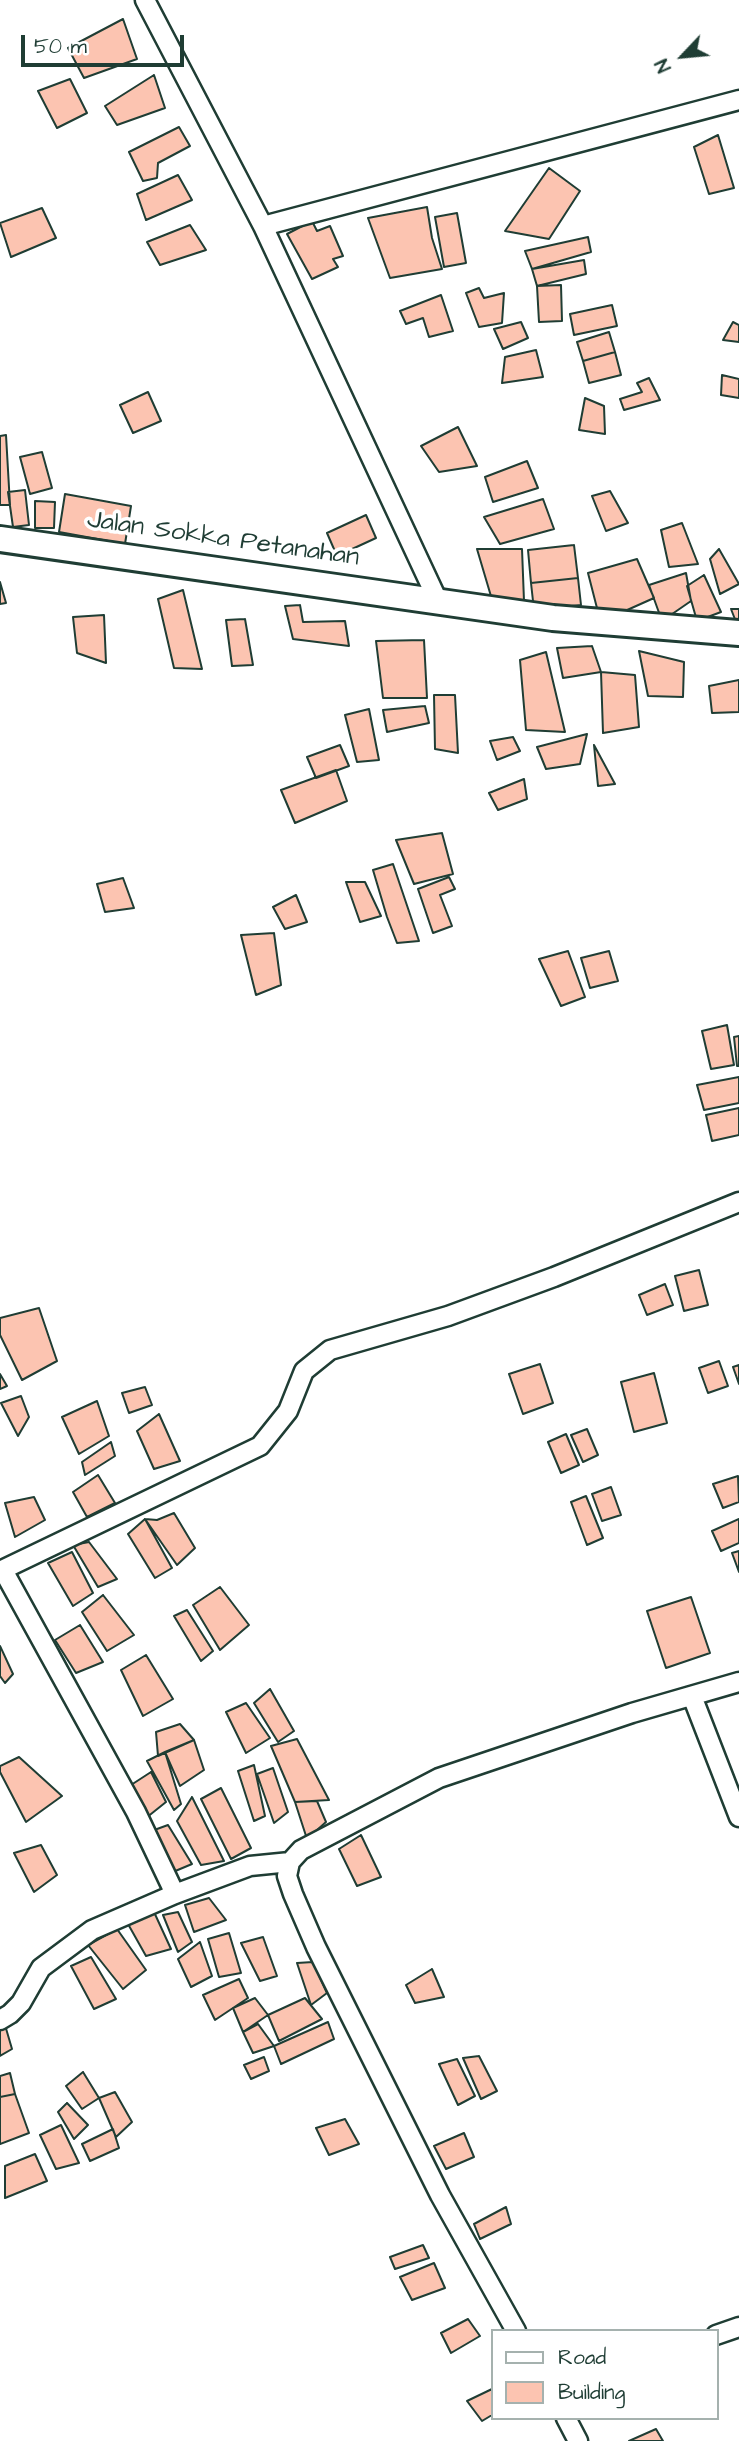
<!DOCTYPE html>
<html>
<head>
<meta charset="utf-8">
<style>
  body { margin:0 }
  #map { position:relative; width:739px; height:2441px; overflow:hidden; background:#fff; font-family:"Architects Daughter",sans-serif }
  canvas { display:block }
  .legend { position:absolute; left:491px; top:2329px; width:228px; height:91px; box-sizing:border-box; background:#fff; border:2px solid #a5b1ae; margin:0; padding:9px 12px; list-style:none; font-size:21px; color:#1f3d34 }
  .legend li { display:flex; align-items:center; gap:14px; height:35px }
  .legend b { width:35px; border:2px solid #a5b1ae }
  .north { position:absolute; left:648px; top:21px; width:70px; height:70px; -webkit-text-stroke:5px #fff; paint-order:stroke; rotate:244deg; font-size:19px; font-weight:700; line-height:28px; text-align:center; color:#1f3d34 }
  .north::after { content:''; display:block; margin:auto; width:24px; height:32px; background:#1f3d34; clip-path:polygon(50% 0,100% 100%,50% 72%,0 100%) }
  .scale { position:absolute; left:21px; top:35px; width:163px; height:32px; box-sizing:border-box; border:4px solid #1f3d34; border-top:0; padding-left:9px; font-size:21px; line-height:24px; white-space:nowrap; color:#1f3d34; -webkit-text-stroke:5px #fff; paint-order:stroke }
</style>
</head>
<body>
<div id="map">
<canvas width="739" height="2441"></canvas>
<ul class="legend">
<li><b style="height:9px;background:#fff"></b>Road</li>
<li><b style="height:19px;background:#fcc4b1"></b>Building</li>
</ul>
<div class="north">N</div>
<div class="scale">50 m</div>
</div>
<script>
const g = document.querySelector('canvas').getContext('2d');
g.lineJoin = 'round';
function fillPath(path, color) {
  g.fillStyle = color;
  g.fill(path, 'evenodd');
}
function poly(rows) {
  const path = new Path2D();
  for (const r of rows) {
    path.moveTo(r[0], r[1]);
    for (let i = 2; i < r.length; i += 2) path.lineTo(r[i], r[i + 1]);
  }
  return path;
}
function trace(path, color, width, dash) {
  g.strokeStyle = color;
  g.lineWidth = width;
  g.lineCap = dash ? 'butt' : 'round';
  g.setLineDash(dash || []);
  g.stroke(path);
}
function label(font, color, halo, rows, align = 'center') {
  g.font = font + ' "Architects Daughter",sans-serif';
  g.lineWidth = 7;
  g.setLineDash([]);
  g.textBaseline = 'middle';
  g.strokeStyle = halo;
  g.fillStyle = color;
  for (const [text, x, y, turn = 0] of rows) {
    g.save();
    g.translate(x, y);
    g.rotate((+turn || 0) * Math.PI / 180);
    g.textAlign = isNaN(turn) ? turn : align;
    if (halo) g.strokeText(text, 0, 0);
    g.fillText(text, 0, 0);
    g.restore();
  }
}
const building = poly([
  [123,19,137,59,84,78,68,48,123,19],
  [154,75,165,108,117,125,105,106,154,75],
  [70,79,87,113,57,128,38,91,70,79],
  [179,127,190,146,158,163,157,178,143,181,129,152,179,127],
  [718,135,734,188,709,194,694,147,718,135],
  [549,168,580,191,549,239,505,231,549,168],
  [178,175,192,200,146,220,137,194,178,175],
  [427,207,432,238,442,269,390,278,368,218,427,207],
  [42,208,56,238,11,257,0,223,42,208],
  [457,213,466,263,444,267,435,217,457,213],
  [312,221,317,231,330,226,343,256,333,259,338,267,312,279,287,234,312,221],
  [190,225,206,250,160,265,147,242,190,225],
  [588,237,591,252,532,269,525,251,588,237],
  [584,260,586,274,537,286,532,269,584,260],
  [561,285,562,321,539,322,537,286,561,285],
  [479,288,484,298,504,293,502,323,479,327,466,293,479,288],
  [441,295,453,331,429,337,423,318,406,324,400,311,441,295],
  [612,305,617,326,574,335,570,314,612,305],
  [521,322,528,338,503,349,494,329,521,322],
  [733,322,739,325,739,342,723,340,733,322],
  [609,332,615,352,583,361,577,342,609,332],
  [536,350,543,377,502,383,505,357,536,350],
  [615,352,621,375,589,383,583,361,615,352],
  [722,375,739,379,739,398,721,395,722,375],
  [649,378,660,400,624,410,620,399,642,392,637,383,649,378],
  [148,392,161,421,133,433,120,405,148,392],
  [585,398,604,406,605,434,579,430,585,398],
  [458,427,477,466,439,472,421,446,458,427],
  [6,435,10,505,0,505,0,436,6,435],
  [42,452,52,488,30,494,20,457,42,452],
  [527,461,538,488,493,502,485,477,527,461],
  [25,490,29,525,13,527,8,492,25,490],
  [610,491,628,523,606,531,592,496,610,491],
  [65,494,131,506,125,544,59,532,65,494],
  [543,499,554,529,500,544,484,517,543,499],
  [35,501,55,502,54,528,35,528,35,501],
  [366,515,376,538,337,556,327,533,366,515],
  [682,523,698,564,669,567,661,530,682,523],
  [574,545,578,578,531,583,528,550,574,545],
  [477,549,522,549,524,601,493,603,477,549],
  [719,549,739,584,720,594,710,559,719,549],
  [637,559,654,598,616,615,598,612,588,573,637,559],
  [686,573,691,601,662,621,649,585,686,573],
  [704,575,721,612,697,621,687,586,704,575],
  [578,578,581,605,534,610,531,583,578,578],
  [0,582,6,603,0,604,0,582],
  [183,590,202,669,174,668,158,599,183,590],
  [300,605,303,622,345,621,349,646,293,639,285,606,300,605],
  [731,609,739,609,739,627,738,627,731,609],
  [104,615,106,663,77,653,73,617,104,615],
  [245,619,253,665,232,666,226,620,245,619],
  [424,640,427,698,383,698,376,641,424,640],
  [592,646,601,672,563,678,557,648,592,646],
  [639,651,684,662,683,697,648,696,639,651],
  [546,652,565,732,526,730,520,660,546,652],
  [601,672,635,675,639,727,603,733,601,672],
  [739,680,739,712,712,713,709,686,739,680],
  [434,695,455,695,458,753,435,749,434,695],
  [425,706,429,723,387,732,383,710,425,706],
  [369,709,379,760,357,762,345,715,369,709],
  [587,734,580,764,546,769,537,747,587,734],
  [513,737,520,751,497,760,490,741,513,737],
  [340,745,349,766,316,778,307,757,340,745],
  [594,745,615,784,598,786,594,745],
  [336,770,347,801,295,823,281,790,336,770],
  [524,779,527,799,498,810,489,793,524,779],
  [442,833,453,874,414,884,396,840,442,833],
  [393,864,419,941,397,943,387,917,373,870,393,864],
  [449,877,455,889,440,895,452,926,433,933,418,889,449,877],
  [123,878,134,908,105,912,97,884,123,878],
  [346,882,365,882,381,916,360,922,346,882],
  [296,895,307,922,285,929,273,907,296,895],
  [274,933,281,985,256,995,241,935,274,933],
  [568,951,585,997,561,1006,539,959,568,951],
  [609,951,618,981,590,988,581,958,609,951],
  [727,1025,734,1065,711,1069,702,1031,727,1025],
  [739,1036,739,1066,737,1066,734,1037,739,1036],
  [739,1077,739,1103,704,1110,697,1085,739,1077],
  [739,1108,739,1135,712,1141,706,1115,739,1108],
  [699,1270,708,1305,684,1311,675,1276,699,1270],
  [665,1284,673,1305,647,1315,639,1295,665,1284],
  [39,1308,57,1361,22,1380,0,1335,0,1318,39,1308],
  [719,1361,728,1386,708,1393,699,1368,719,1361],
  [540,1364,553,1403,523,1414,509,1374,540,1364],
  [739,1365,739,1384,733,1367,739,1365],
  [654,1373,667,1423,634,1432,621,1382,654,1373],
  [0,1374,7,1386,0,1389,0,1374],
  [145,1387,152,1405,129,1413,122,1393,145,1387],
  [21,1396,29,1417,18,1436,1,1403,21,1396],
  [97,1401,109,1436,79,1454,62,1417,97,1401],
  [159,1414,180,1461,154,1469,137,1431,159,1414],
  [587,1429,598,1455,583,1462,571,1435,587,1429],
  [566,1434,579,1465,561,1473,548,1442,566,1434],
  [111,1442,115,1456,85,1475,82,1462,111,1442],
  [98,1475,115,1503,87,1517,73,1492,98,1475],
  [738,1476,739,1502,723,1508,713,1484,738,1476],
  [611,1487,621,1515,602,1521,592,1494,611,1487],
  [586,1496,603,1538,587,1545,571,1502,586,1496],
  [34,1497,45,1520,15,1537,5,1503,34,1497],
  [174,1513,195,1548,177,1565,145,1519,157,1520,174,1513],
  [145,1519,172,1568,155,1578,128,1534,145,1519],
  [739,1519,739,1543,721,1551,712,1531,739,1519],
  [89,1542,117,1579,98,1587,73,1545,89,1542],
  [739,1551,739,1572,732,1553,739,1551],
  [72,1552,93,1593,73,1606,48,1563,72,1552],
  [220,1587,249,1625,220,1650,193,1605,220,1587],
  [103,1595,134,1635,107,1651,82,1612,103,1595],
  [691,1597,710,1653,666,1668,647,1611,691,1597],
  [187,1610,213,1651,201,1661,174,1616,187,1610],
  [80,1625,103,1662,76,1673,55,1640,80,1625],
  [0,1646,13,1674,5,1683,0,1676,0,1646],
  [146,1655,173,1699,143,1716,121,1670,146,1655],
  [270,1689,294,1731,278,1742,254,1703,270,1689],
  [246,1703,270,1738,246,1753,226,1712,246,1703],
  [180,1724,194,1740,158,1756,156,1732,180,1724],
  [297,1739,329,1800,295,1802,271,1746,297,1739],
  [194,1740,204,1770,180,1786,165,1752,194,1740],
  [165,1752,181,1804,174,1810,147,1761,165,1752],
  [19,1757,62,1796,26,1822,0,1772,0,1766,19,1757],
  [254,1765,265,1816,254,1821,238,1771,254,1765],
  [273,1768,288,1812,274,1823,257,1774,273,1768],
  [151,1772,166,1802,146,1818,131,1785,151,1772],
  [221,1788,251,1848,231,1859,201,1799,221,1788],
  [192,1797,224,1861,201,1865,177,1821,192,1797],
  [317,1801,326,1822,307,1839,295,1802,317,1801],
  [168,1825,192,1864,161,1877,146,1833,168,1825],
  [361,1835,381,1877,357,1886,339,1849,361,1835],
  [41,1845,57,1875,34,1892,14,1853,41,1845],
  [209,1898,226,1920,194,1932,185,1905,209,1898],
  [154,1912,171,1949,146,1956,128,1924,154,1912],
  [178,1912,192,1942,178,1952,163,1915,178,1912],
  [117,1929,146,1970,123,1989,88,1945,117,1929],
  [229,1933,241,1973,219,1977,208,1939,229,1933],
  [263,1937,277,1976,260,1981,241,1943,263,1937],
  [200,1942,212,1976,191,1987,178,1959,200,1942],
  [91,1957,116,1999,94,2009,71,1966,91,1957],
  [313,1962,327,1993,311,2005,297,1963,313,1962],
  [432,1969,444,1997,415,2003,406,1985,432,1969],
  [239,1979,248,1998,215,2020,203,1995,239,1979],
  [255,1998,268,2015,243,2032,233,2008,255,1998],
  [305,1998,322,2019,279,2041,268,2015,305,1998],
  [328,2022,334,2039,281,2064,274,2046,328,2022],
  [258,2024,274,2046,253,2053,243,2032,258,2024],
  [5,2025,12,2049,0,2056,0,2027,5,2025],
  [479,2056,497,2091,481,2099,463,2058,479,2056],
  [264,2057,269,2071,251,2079,244,2065,264,2057],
  [457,2059,475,2096,458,2105,439,2064,457,2059],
  [83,2072,99,2098,82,2109,66,2086,83,2072],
  [10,2073,15,2094,0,2097,0,2076,10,2073],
  [115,2092,132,2122,116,2137,99,2098,115,2092],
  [15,2094,29,2133,0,2144,0,2097,15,2094],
  [67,2103,88,2125,74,2139,58,2112,67,2103],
  [345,2119,359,2144,329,2155,316,2128,345,2119],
  [61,2125,79,2163,56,2169,40,2135,61,2125],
  [113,2129,119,2148,90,2161,82,2144,113,2129],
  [464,2133,474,2157,446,2169,434,2146,464,2133],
  [35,2154,47,2181,5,2198,5,2166,35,2154],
  [506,2207,511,2224,480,2239,474,2224,506,2207],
  [423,2245,429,2258,395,2269,390,2257,423,2245],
  [434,2263,445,2288,412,2300,400,2277,434,2263],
  [468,2319,480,2336,451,2353,441,2333,468,2319],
  [492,2389,492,2415,482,2421,467,2401,492,2389],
  [656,2429,663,2441,629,2441,656,2429]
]);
const street = poly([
  [145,0,263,226,438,601],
  [263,226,739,100],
  [3,1570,136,1812,175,1894],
  [0,1571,260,1446,288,1411,304,1371,330,1350,448,1316,554,1277,739,1202],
  [692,1696,739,1817],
  [0,2020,10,2014,21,2003,41,1968,92,1930,175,1894,250,1866,290,1862],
  [516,2331,440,2195,316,1947,293,1894,287,1876,290,1862,301,1850,439,1778,632,1713,739,1682],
  [716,2335,739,2327],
  [566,2418,578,2441]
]);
const secondary = poly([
  [0,539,553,618,739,633]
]);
const streetNames = [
  ["Jalan Sokka Petanahan",223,540,8]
];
fillPath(building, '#fcc4b1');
trace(building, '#1f3d34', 2);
trace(street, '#1f3d34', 23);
trace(secondary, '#1f3d34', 30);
trace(street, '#fff', 18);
trace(secondary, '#fff', 24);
label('26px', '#1f3d34', '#fff', streetNames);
</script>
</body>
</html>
